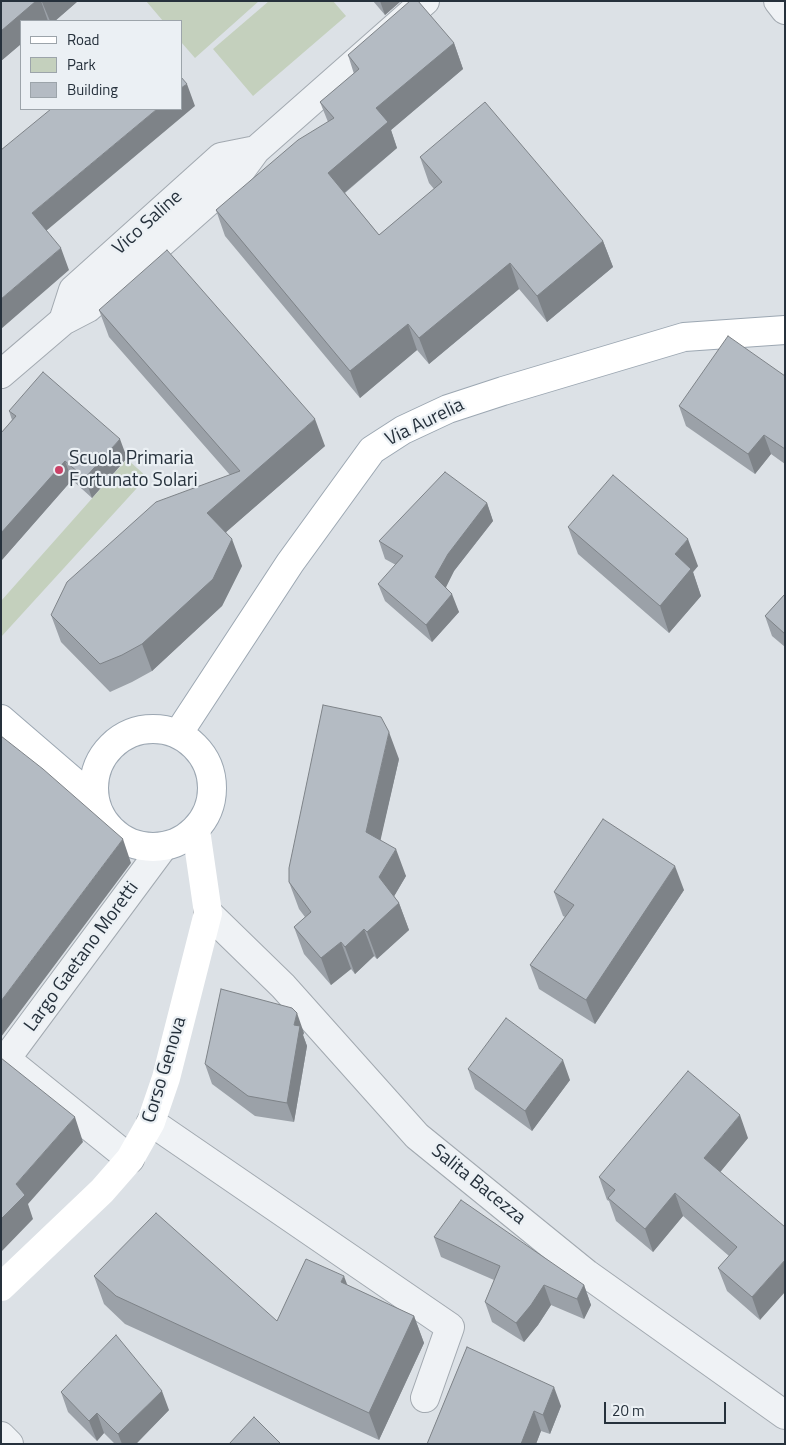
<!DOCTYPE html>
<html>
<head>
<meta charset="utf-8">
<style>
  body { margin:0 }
  #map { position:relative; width:786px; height:1445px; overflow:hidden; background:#dce1e6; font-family:"Titillium Web",sans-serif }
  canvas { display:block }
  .frame { position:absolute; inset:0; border:2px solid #26313c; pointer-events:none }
  .legend { position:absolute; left:20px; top:20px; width:162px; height:90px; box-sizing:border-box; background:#ebf0f4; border:1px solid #9ca4aa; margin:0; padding:6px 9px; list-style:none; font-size:15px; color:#26313c }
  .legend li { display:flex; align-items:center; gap:10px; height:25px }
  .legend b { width:25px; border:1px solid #9ca4aa }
  .scale { position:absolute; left:604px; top:1402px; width:122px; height:22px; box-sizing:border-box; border:2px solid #26313c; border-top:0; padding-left:6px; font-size:15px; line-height:18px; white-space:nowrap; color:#26313c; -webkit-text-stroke:4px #ebf0f4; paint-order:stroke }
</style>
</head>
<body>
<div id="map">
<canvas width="786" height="1445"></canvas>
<div class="frame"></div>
<ul class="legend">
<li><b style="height:6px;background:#fff"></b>Road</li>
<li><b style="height:14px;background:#c4d0bd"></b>Park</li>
<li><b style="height:14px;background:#b4bbc3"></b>Building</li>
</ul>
<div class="scale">20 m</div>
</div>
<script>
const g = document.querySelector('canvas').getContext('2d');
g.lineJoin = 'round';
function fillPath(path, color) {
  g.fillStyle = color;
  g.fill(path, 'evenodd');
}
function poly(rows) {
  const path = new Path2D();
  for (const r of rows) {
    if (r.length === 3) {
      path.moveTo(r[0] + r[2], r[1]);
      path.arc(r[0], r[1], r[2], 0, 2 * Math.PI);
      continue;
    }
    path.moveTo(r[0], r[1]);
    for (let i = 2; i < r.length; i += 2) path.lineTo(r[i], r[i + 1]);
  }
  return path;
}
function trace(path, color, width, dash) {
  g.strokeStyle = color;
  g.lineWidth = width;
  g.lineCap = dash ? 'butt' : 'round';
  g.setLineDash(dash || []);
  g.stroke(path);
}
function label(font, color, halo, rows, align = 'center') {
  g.font = font + ' "Titillium Web",sans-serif';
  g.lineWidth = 4.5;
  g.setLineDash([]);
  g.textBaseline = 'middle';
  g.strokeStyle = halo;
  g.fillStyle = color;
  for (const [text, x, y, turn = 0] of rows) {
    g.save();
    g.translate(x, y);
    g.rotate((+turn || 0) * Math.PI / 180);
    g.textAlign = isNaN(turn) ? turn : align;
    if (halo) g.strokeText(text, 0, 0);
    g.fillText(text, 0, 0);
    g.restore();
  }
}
const green = poly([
  [146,1,259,1,195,58,181,42,181,21,163,21],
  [269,1,333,1,346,16,253,96,213,49],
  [127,459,147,477,1,637,1,601]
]);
const street = poly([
  [778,1,785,10],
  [63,321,73,290,221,157,256,150],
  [1,374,63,321,88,308,237,176,256,150,425,1],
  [208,913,283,986,417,1136,587,1274,785,1415],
  [151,1122,450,1327,425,1398],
  [130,1159,6,1059,163,847],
  [1,1436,9,1444]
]);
const secondary = poly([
  [1,1287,102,1191,130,1159,151,1122,166,1078,208,913,196,830]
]);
const primary = poly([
  [1,719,95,800],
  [153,788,59],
  [178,734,290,563,372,450,403,430,448,409,503,391,684,337,785,330]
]);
const wall = poly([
  [1,1,78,1,55,21,21,21,21,44,1,61],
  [373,1,401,1,385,15],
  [454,43,463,69,391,130,397,148,345,193,379,235,434,189,429,183,420,157,603,241,613,267,547,322,519,289,429,364,417,350,360,398,225,236,216,210,328,122,320,102,354,74,348,55],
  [99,310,325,446,226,532,242,566,222,606,152,671,132,682,110,692,61,642,51,615,230,475,109,337],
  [785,376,785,464,771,454,755,474,686,426,679,406],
  [9,411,127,458,92,498,72,480,1,561,1,433,12,420],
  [487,503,493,521,454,571,446,587,459,612,432,642,385,601,378,584,396,565,385,559,379,541],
  [568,527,698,566,693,572,701,596,669,633,578,554],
  [785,594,785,647,772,636,765,616],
  [399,759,380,840,406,876,394,896,399,903,409,930,377,959,374,956,355,974,351,969,331,985,304,954,294,927,305,917,299,909,289,882],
  [684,890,595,1024,539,989,530,965,565,917,563,916,554,892],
  [304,1033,303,1035,307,1046,294,1122,255,1116,212,1084,205,1064],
  [468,1069,570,1080,532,1131,475,1089],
  [748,1138,720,1172,760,1320,727,1291,718,1268,729,1256,683,1216,653,1252,616,1221,609,1201,607,1200,599,1177],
  [434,1237,584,1285,591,1305,584,1319,551,1305,538,1325,524,1342,492,1322,485,1302,494,1280,441,1257],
  [94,1276,277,1321,347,1285,414,1316,424,1343,379,1440,125,1324,104,1304],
  [467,1347,561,1406,550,1434,541,1431,536,1444,427,1444],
  [61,1392,169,1410,136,1444,115,1444,104,1433,97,1441,68,1412]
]);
const shadedWall = poly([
  [36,1,41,1,48,21,21,21,21,44,1,61,1,31],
  [43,1,78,1,55,21,50,21,42,2],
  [380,1,401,1,385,15],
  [454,43,463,69,391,130,397,148,337,199,328,173,376,108],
  [187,84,195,106,40,236,32,213,157,109,181,109,181,88],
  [603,241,613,267,547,322,537,296],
  [61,248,69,270,1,329,1,299],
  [510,263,519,289,429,364,419,338],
  [408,324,417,350,360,398,350,371],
  [315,419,325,446,217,540,207,513],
  [764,435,771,454,755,474,748,454],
  [120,439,127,458,92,498,85,478],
  [65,461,72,480,1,561,1,533],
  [487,503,493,521,454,571,442,595,435,577,448,554],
  [232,539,242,566,222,606,152,671,142,644],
  [688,539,698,566,693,572,701,596,669,633,660,606,675,554],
  [452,594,459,612,432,642,426,625],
  [389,732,399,759,376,860,366,832],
  [123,839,131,863,1,1037,1,1001],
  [396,849,406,876,389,905,379,877],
  [675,866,684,890,595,1024,586,1000],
  [399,903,409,930,377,959,367,932],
  [364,929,374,956,355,974,345,947],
  [341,942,351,969,331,985,321,958],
  [297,1013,304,1033,303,1035,307,1046,294,1122,287,1103,294,1025],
  [563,1060,570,1080,532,1131,525,1111],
  [740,1115,748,1138,713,1181,704,1158],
  [75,1117,83,1142,28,1204,33,1219,1,1252,1,1219,16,1184],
  [675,1193,683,1216,653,1252,645,1229],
  [785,1260,785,1292,760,1320,752,1297],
  [344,1276,354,1303,341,1282],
  [544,1285,551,1305,538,1325,524,1342,516,1323],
  [584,1285,591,1305,584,1319,577,1299],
  [414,1316,424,1343,379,1440,369,1413],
  [554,1387,561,1406,550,1434,543,1415],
  [162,1391,169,1410,136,1444,122,1444,118,1434],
  [534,1411,541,1431,536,1444,521,1444],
  [97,1413,104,1433,97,1441,89,1421]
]);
const building = poly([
  [1,1,36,1,1,31,1,1],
  [410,1,418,1,454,43,376,108,388,122,328,173,379,235,442,182,420,157,485,102,603,241,537,296,510,263,419,338,408,324,350,371,216,210,298,140,334,118,320,102,359,69,348,55,410,1],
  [181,77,187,84,181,88,181,77],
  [51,109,157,109,32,213,61,248,1,299,1,150,51,109],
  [167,250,315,419,207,513,232,539,213,579,142,644,122,655,100,664,51,615,67,582,156,502,240,471,99,310,167,250],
  [728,336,785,376,785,449,764,435,748,454,679,406,728,336],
  [43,372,120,439,85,478,65,461,1,533,1,433,16,416,9,411,43,372],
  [445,472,487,503,448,554,435,577,452,594,426,625,378,584,403,556,379,541,445,472],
  [613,475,688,539,675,554,691,569,660,606,568,527,613,475],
  [785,594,785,634,765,616,785,594],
  [323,705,381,717,389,732,366,832,396,849,379,877,399,903,367,932,364,929,345,947,341,942,321,958,294,927,311,912,289,882,289,868,323,705],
  [1,736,43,769,123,839,1,1001,1,736],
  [603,819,675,866,586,1000,530,965,574,905,554,892,603,819],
  [221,989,292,1008,297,1013,294,1025,300,1026,287,1103,248,1096,205,1064,221,989],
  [506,1018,563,1060,525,1111,468,1069,506,1018],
  [1,1058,75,1117,16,1184,25,1195,1,1219,1,1058],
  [688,1071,740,1115,704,1158,785,1227,785,1260,752,1297,718,1268,737,1247,675,1193,645,1229,608,1198,615,1190,599,1177,688,1071],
  [461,1200,584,1285,577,1299,544,1285,531,1305,516,1323,485,1302,500,1266,434,1237,461,1200],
  [156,1213,277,1321,306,1259,344,1276,341,1282,414,1316,369,1413,116,1296,94,1276,156,1213],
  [116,1335,162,1391,118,1434,97,1413,89,1421,61,1392,116,1335],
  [467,1347,554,1387,543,1415,534,1411,521,1444,427,1444,467,1347],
  [254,1417,281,1444,229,1444,254,1417]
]);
const markers = [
  [59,470,5,"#cb4167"]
];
const streetNames = [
  ["Vico Saline",148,223,-42],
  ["Via Aurelia",425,423,-26],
  ["Largo Gaetano Moretti",82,957,-54],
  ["Corso Genova",165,1070,-73],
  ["Salita Bacezza",478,1185,39]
];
const poiNames = [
  ["Scuola Primaria",69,459],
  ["Fortunato Solari",69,481]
];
fillPath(green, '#c4d0bd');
trace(street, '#a2a9b0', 30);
trace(primary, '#9ca7b2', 30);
trace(street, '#eff2f5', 28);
trace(secondary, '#fff', 28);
trace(primary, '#fff', 28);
fillPath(wall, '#9ba1a8');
fillPath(shadedWall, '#7e8388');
fillPath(building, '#b4bbc3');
trace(building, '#7e8388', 1);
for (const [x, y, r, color] of markers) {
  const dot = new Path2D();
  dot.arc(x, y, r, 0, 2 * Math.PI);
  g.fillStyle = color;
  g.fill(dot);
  trace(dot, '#ebf0f4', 2);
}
label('19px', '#26313c', '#ebf0f4', streetNames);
label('19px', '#26313c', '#ebf0f4', poiNames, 'left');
</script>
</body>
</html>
